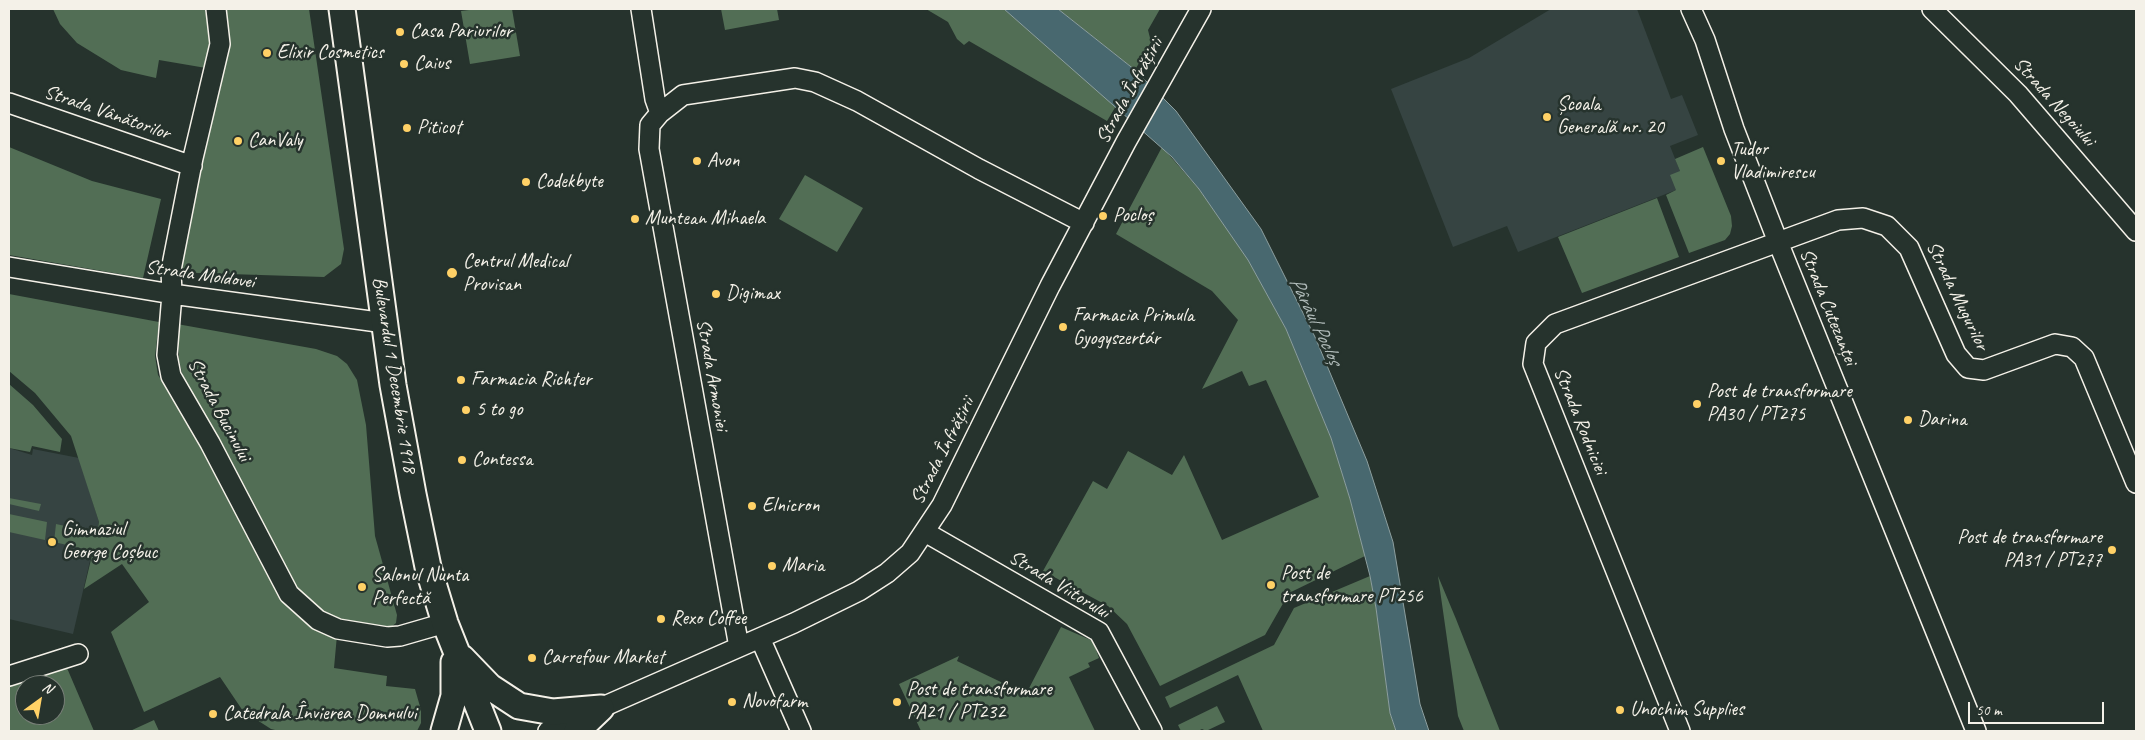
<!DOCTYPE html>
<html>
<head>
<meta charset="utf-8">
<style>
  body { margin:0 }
  #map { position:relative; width:2145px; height:740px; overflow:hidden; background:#26332d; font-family:Caveat,sans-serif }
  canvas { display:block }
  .frame { position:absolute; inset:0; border:10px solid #f4f1e8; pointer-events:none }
  .north { position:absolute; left:15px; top:675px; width:50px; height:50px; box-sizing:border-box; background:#26332d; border:1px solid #787f78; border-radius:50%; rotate:32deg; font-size:14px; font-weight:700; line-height:20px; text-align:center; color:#f4f1e8 }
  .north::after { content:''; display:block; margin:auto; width:18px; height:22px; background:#ffd166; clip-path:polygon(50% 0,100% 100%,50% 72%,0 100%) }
  .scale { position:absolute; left:1968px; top:702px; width:136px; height:22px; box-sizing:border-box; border:2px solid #f4f1e8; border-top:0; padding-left:6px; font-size:15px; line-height:18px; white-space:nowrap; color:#f4f1e8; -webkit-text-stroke:4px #26332d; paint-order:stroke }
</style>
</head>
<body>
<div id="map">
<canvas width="2145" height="740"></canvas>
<div class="frame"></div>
<div class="north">N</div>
<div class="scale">50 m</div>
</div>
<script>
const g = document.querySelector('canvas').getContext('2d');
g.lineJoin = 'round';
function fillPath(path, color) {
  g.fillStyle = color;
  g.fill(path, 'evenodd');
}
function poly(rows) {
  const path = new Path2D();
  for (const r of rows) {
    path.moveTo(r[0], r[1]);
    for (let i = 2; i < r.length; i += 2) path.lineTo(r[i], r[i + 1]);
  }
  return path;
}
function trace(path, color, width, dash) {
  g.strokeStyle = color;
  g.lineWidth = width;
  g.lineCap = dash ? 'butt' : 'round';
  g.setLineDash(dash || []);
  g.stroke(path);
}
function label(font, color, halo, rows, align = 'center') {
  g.font = font + ' Caveat,sans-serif';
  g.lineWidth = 5;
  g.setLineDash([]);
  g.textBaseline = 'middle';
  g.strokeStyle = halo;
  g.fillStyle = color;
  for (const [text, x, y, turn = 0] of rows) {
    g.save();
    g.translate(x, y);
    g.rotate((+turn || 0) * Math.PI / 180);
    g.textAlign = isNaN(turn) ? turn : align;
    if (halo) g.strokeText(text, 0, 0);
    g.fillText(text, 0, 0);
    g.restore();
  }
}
const built = poly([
  [1551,9,1637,9,1671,99,1682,95,1698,135,1670,146,1680,171,1676,190,1518,252,1507,226,1453,247,1391,89,1469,58],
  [9,448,32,455,33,449,79,458,99,522,73,634,9,619]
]);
const green = poly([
  [53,9,205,9,211,41,206,68,159,60,156,78,121,70,77,43,60,24],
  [225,9,309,9,344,249,341,264,324,277,197,273,181,269],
  [477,9,512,9,520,56,470,64,461,11],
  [721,9,777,9,779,20,725,30],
  [926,9,1004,9,1116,106,1107,121,969,41,964,45,957,39,948,22],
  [1058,9,1160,9,1148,30,1151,42,1135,70],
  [9,147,92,181,161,199,143,278,9,255],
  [1162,147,1199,189,1248,259,1286,329,1331,438,1350,499,1365,556,1289,593,1265,635,1160,686,1127,624,1108,606,1043,571,1093,481,1107,489,1128,451,1172,475,1184,455,1222,540,1319,497,1266,380,1249,386,1242,371,1202,389,1238,320,1212,291,1116,234],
  [1703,147,1731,216,1732,226,1730,234,1725,240,1689,253,1666,195,1676,190,1670,175,1680,171,1675,159],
  [805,175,863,208,837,252,779,219],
  [1657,198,1679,257,1582,293,1558,237],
  [9,294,159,322,155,356,158,375,202,440,284,598,337,635,334,668,387,676,386,686,415,689,421,710,421,723,417,731,279,731,271,729,243,711,220,677,144,712,111,632,149,602,122,564,84,589,93,551,54,542,56,524,97,533,99,522,71,436,35,393,9,371],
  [177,324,316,349,337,356,347,364,357,380,366,425,375,536,397,615,396,623,390,628,340,622,322,614,295,588,185,385,179,360],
  [9,384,33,405,62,439,60,452,32,446,30,452,9,448],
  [9,498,41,504,39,511,9,504],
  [9,514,47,522,45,540,9,532],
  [1370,576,1376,608,1390,713,1396,731,1263,731,1238,675,1170,708,1165,697,1274,645,1294,608],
  [1438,576,1456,619,1500,731,1464,731,1458,716],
  [1061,627,1093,641,1099,658,1088,663,1090,667,1069,677,1095,731,921,731,899,684,959,656,957,661,1026,694],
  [67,668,94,731,9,731,9,686],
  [25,685,55,685,55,715,25,715],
  [1217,706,1225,722,1206,731,1202,729,1198,731,1181,731,1178,725],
  [154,720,159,731,130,731]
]);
const water = poly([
  [1004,9,1058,9,1135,70,1176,111,1261,229,1315,337,1367,461,1393,542,1420,704,1429,731,1396,731,1390,713,1376,608,1370,576,1350,499,1331,438,1286,329,1248,260,1199,189,1172,157,1004,9]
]);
const minor = poly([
  [216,9,220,44,193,158,171,270,172,294,167,355,171,376,210,443,289,594,318,620,338,629,387,637,400,636,445,623],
  [641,9,655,99,660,113],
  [1691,9,1705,40,1734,129,1778,242,1976,731],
  [1932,9,2018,94,2136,231],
  [9,103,192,166],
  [9,267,172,294,385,323],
  [925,532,1099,632,1152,731],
  [760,638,801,731],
  [739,647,649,149,650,125,660,113,683,95,795,78,815,82,857,101,979,169,1084,223],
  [9,676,78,654],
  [548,731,794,623,859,591,887,573,910,553,942,505,1050,286,1126,142,1201,9],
  [1680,731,1533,364,1536,343,1555,324,1838,220,1863,218,1887,226,1909,248,1956,354,1968,368,1984,370,2055,344,2072,347,2084,358,2136,483]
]);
const major = poly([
  [342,9,393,385,413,494,428,567,445,623,488,731],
  [462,658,490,687,519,706,553,712,601,708],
  [444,731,454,696,454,662],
  [577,731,601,708]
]);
const markers = [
  [400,32,5,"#ffd166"],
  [267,53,5,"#ffd166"],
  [404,64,5,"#ffd166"],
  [1547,117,5,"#ffd166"],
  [407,128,5,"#ffd166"],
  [238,141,5,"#ffd166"],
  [697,161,5,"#ffd166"],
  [1721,161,5,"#ffd166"],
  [526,182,5,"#ffd166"],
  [1103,216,5,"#ffd166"],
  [635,219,5,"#ffd166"],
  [452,273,6,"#ffd166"],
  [716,294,5,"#ffd166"],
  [1063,327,5,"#ffd166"],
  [461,380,5,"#ffd166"],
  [1697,404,5,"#ffd166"],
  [466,410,5,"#ffd166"],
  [1908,420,5,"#ffd166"],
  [462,460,5,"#ffd166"],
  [752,506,5,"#ffd166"],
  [52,542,5,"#ffd166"],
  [2112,550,5,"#ffd166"],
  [772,566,5,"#ffd166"],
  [1271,585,5,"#ffd166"],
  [362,587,5,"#ffd166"],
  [661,619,5,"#ffd166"],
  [532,658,5,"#ffd166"],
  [732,702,5,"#ffd166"],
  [897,702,5,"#ffd166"],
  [1620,710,5,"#ffd166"],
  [213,714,5,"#ffd166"]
];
const poiNames = [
  ["Casa Pariurilor",410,32],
  ["Elixir Cosmetics",277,53],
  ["Caius",414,64],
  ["Școala",1557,105],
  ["Generală nr. 20",1557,128],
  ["Piticot",417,128],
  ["CanValy",248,141],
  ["Tudor",1731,150],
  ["Vladimirescu",1731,173],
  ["Avon",707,161],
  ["Codekbyte",536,182],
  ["Pocloș",1113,216],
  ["Muntean Mihaela",645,219],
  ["Centrul Medical",463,262],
  ["Provisan",463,285],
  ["Digimax",726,294],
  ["Farmacia Primula",1073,316],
  ["Gyogyszertár",1073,339],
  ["Farmacia Richter",471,380],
  ["Post de transformare",1707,392],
  ["PA30 / PT275",1707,415],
  ["5 to go",476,410],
  ["Darina",1918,420],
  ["Contessa",472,460],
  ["Elnicron",762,506],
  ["Gimnaziul",62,530],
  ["George Coșbuc",62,553],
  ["Post de transformare",2102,538,"right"],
  ["PA31 / PT277",2102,561,"right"],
  ["Maria",782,566],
  ["Post de",1281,574],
  ["transformare PT256",1281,597],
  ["Salonul Nunta",372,576],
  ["Perfectă",372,599],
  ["Rexo Coffee",671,619],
  ["Carrefour Market",542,658],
  ["Post de transformare",907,690],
  ["PA21 / PT232",907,713],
  ["Novofarm",742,702],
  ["Unochim Supplies",1630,710],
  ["Catedrala Învierea Domnului",223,714]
];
const streetNames = [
  ["Strada Înfrățirii",1130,91,-61],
  ["Strada Negoiului",2054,102,48],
  ["Strada Vânătorilor",107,113,19],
  ["Strada Moldovei",200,275,8],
  ["Strada Mugurilor",1957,296,64],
  ["Strada Cutezanței",1828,307,68],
  ["Bulevardul 1 Decembrie 1918",394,375,81],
  ["Strada Armoniei",712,375,80],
  ["Strada Bucinului",219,410,62],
  ["Strada Rodniciei",1580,421,68],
  ["Strada Înfrățirii",943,451,-63],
  ["Strada Viitorului",1059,585,31]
];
const waterNames = [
  ["Pârâul Pocloș",1315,321,64]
];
fillPath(built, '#364442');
fillPath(green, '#526e55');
fillPath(water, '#48686f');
trace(water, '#8d9f9f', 1);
trace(minor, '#f4f1e8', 22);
trace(major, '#f4f1e8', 29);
trace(minor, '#26332d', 19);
trace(major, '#26332d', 25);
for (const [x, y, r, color] of markers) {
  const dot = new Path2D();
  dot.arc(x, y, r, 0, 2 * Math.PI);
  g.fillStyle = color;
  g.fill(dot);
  trace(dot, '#26332d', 2);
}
label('20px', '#f4f1e8', '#26332d', poiNames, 'left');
label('20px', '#f4f1e8', '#26332d', streetNames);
label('italic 21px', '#afbab8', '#26332d', waterNames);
</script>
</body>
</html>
